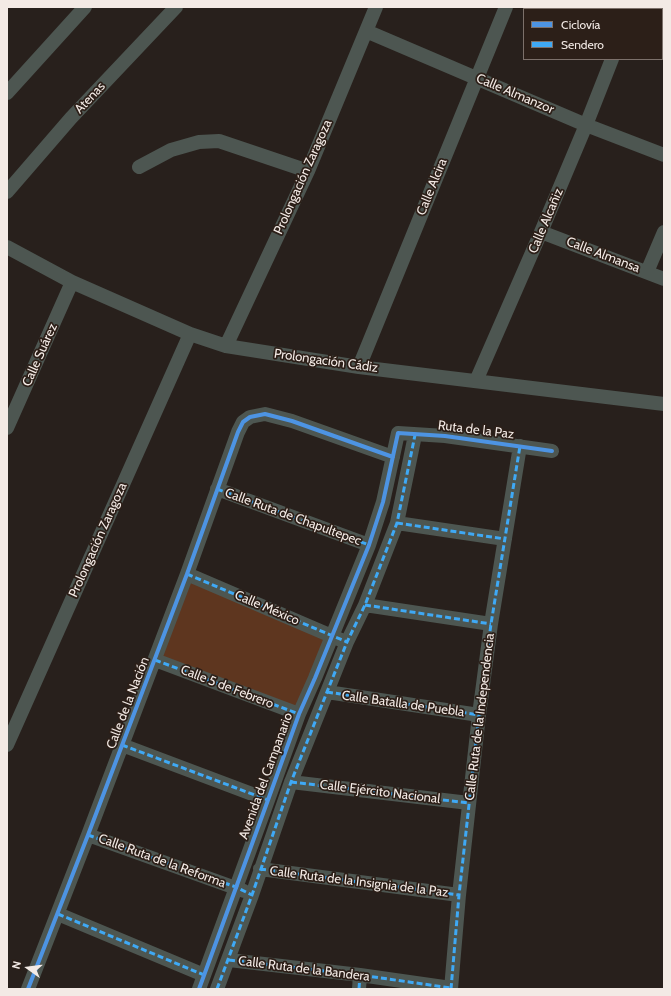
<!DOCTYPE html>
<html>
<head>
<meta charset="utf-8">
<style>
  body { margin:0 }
  #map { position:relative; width:671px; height:996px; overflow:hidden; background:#28201c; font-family:Cabin,sans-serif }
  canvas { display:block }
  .frame { position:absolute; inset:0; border:8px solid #f3eae5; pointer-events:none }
  .legend { position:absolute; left:523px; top:8px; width:140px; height:52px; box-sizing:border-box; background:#2c1f18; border:1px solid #7c706a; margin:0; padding:5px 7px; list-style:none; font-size:12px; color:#f3eae5 }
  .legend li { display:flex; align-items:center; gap:8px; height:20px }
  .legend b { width:20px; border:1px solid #7c706a }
  .north { position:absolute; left:8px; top:948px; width:40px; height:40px; -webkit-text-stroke:3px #2c1f18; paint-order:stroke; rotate:284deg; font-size:11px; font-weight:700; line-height:16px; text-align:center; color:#f3eae5 }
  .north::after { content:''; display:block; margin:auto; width:14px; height:18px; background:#f3eae5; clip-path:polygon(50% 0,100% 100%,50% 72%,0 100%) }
</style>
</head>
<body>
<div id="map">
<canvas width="671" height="996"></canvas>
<div class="frame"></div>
<ul class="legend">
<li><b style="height:5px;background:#4d94e3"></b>Ciclovía</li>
<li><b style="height:5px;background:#3fa9f5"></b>Sendero</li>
</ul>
<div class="north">N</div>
</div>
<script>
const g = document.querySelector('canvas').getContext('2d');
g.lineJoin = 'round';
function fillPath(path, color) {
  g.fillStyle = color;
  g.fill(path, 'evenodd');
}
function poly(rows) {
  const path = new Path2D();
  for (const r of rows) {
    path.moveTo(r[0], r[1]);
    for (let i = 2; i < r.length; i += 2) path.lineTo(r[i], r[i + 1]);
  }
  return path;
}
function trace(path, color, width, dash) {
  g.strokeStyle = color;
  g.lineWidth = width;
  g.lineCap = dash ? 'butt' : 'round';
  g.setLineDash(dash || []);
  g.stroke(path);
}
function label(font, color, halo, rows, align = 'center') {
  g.font = font + ' Cabin,sans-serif';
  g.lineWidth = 3.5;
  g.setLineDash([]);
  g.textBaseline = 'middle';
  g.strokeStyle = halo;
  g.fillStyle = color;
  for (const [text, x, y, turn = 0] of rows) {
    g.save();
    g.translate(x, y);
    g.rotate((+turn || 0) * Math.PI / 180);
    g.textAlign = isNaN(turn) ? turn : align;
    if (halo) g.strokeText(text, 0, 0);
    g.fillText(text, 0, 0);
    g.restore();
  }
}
const green = poly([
  [187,574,333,636,299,714,155,660]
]);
const minor = poly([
  [631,9,632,7],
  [366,31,586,125,664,155],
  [7,93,85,7],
  [139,167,171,150,199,142,219,141,308,171],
  [7,192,71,118,176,7],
  [541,232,664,279],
  [7,247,72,282,190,334,226,346,359,367,664,404],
  [647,272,664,232],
  [226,346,308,171,376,7],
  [359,367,506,7],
  [476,381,541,232,586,125,612,59],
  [7,428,72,282],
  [217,489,369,545],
  [397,523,505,539],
  [187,574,341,640],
  [365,605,491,624],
  [155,660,299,714],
  [327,692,479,715],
  [7,745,190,334],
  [122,745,268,800],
  [291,782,469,803],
  [88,835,244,891],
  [260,869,459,895],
  [58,914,204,975],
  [229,960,360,975,451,988],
  [28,989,88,835,187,574,238,432,243,422,250,417,265,414,292,421,393,457],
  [199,989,268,800,299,714,315,678,369,545,383,502,398,433,445,436,552,451],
  [217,989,252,895,291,782,347,642,365,605,397,523,415,435],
  [359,989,360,975],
  [451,989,459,895,479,715,491,624,520,446]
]);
const quiet = poly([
  [217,489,369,545],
  [397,523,505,539],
  [187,574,347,642],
  [365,605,491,624],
  [155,660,299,714],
  [327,692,479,715],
  [122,745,268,800],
  [291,782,469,803],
  [88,835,236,887,252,895],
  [260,869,459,895],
  [58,914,204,975],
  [229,960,360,975,451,988],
  [217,989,252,895,291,782,347,642,365,605,397,523,415,435],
  [359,989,360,975],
  [451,989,459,895,479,715,491,624,520,446]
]);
const cycleway = poly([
  [28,989,88,835,187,574,238,432,243,422,250,417,265,414,292,421,393,457],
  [199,989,268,800,299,714,315,678,369,545,383,502,398,433,445,436,552,451]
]);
const streetNames = [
  ["Calle Almanzor",515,94,23],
  ["Atenas",90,98,-47],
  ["Prolongación Zaragoza",303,177,-66],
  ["Calle Alcira",432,187,-68],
  ["Calle Alcañiz",546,221,-67],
  ["Calle Almansa",603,255,21],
  ["Calle Suárez",40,355,-66],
  ["Prolongación Cádiz",326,361,8],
  ["Ruta de la Paz",476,430,7],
  ["Calle Ruta de Chapultepec",293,517,20],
  ["Prolongación Zaragoza",98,540,-66],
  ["Calle México",267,608,23],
  ["Calle 5 de Febrero",227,687,21],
  ["Calle de la Nación",128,703,-69],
  ["Calle Batalla de Puebla",403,704,8],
  ["Calle Ruta de la Independencia",480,717,-83],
  ["Avenida del Campanario",266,776,-70],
  ["Calle Ejército Nacional",380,792,7],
  ["Calle Ruta de la Reforma",162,861,20],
  ["Calle Ruta de la Insignia de la Paz",359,882,7],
  ["Calle Ruta de la Bandera",304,969,7]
];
fillPath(green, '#5e361f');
trace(minor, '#4d5651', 14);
trace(quiet, '#3fa9f5', 3, [6, 3]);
trace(cycleway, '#4d94e3', 4);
label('13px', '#f3eae5', '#2c1f18', streetNames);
</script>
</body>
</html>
